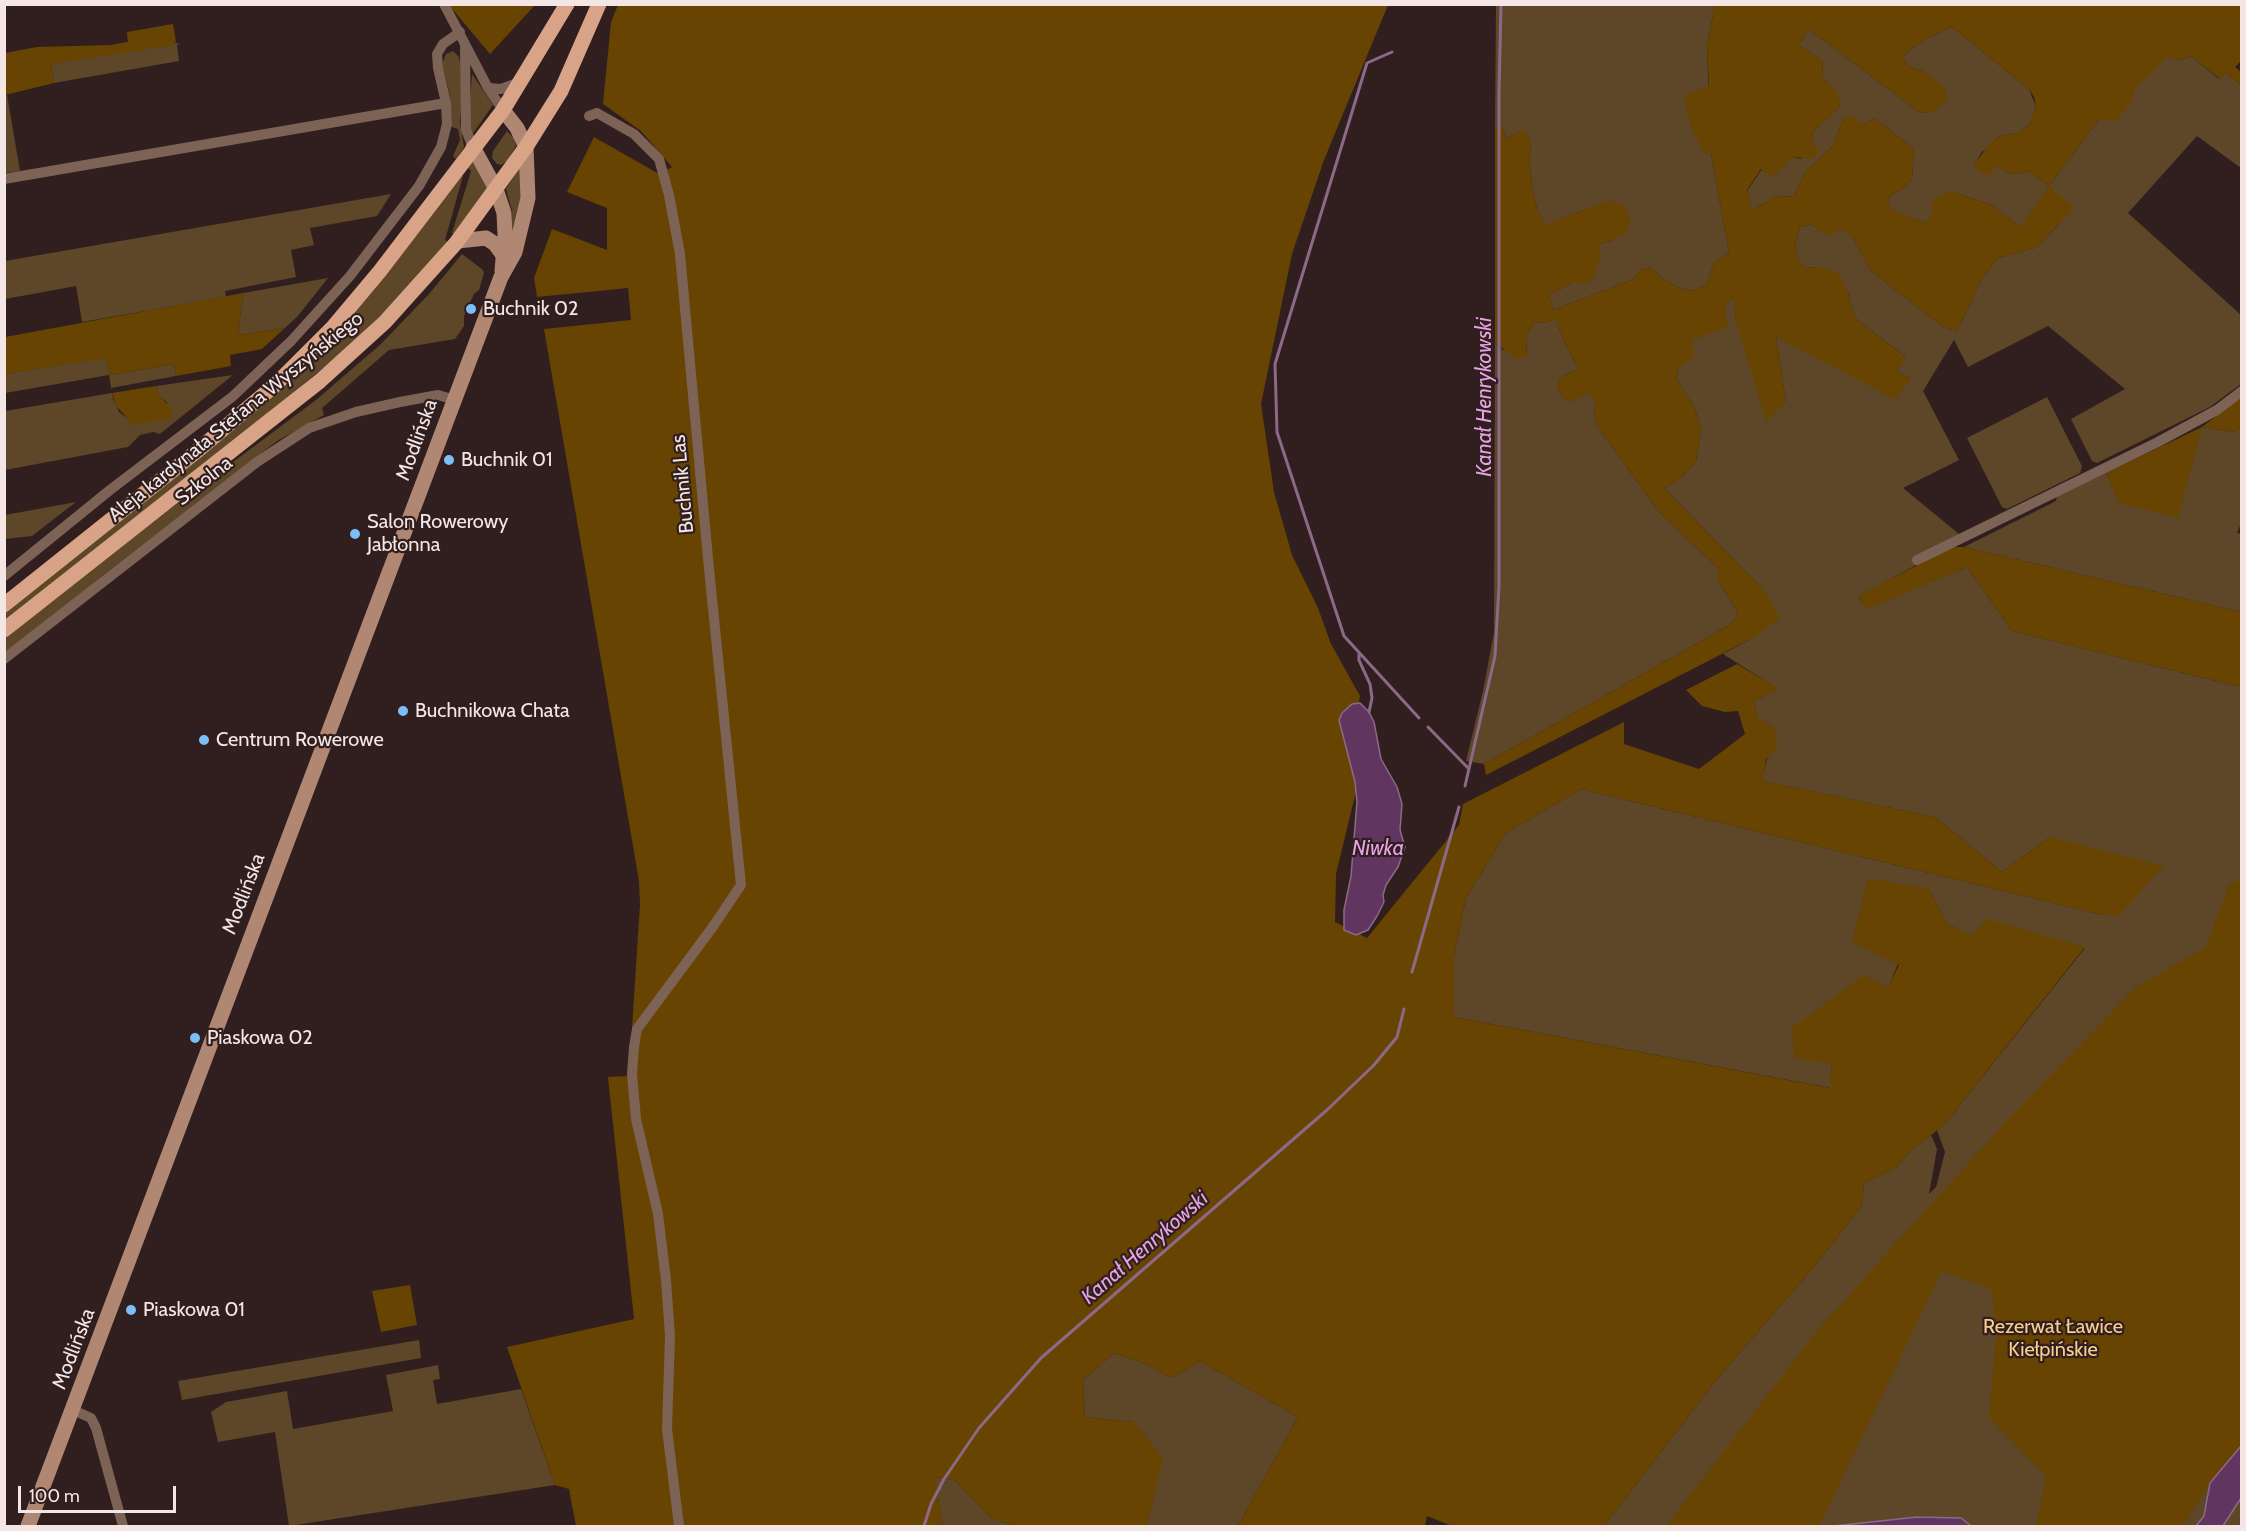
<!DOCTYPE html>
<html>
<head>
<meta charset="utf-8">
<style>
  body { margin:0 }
  #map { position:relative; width:2246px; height:1531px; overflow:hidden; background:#301f1e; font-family:Cabin,sans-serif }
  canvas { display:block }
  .frame { position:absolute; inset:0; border:6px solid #f3e6e5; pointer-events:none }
  .scale { position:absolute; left:18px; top:1486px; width:158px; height:27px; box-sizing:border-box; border:3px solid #f3e6e5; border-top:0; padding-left:8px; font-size:18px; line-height:21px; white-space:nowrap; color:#f3e6e5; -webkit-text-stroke:4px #301f1e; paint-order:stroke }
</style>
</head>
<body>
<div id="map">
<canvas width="2246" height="1531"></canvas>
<div class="frame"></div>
<div class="scale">100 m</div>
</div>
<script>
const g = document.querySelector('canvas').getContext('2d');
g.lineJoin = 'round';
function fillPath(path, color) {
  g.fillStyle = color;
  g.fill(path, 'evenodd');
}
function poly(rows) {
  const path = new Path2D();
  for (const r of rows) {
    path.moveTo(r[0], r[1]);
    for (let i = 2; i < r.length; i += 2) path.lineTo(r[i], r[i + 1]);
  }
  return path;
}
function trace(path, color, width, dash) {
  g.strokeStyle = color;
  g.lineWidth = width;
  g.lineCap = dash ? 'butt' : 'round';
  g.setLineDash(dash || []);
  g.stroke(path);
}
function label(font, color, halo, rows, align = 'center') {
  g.font = font + ' Cabin,sans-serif';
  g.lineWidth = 4.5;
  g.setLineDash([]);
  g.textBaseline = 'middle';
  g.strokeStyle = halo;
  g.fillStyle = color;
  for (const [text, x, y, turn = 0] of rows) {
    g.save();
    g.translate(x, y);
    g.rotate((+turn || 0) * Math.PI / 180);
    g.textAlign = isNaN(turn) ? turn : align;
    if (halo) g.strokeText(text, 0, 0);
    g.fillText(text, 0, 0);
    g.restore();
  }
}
const green = poly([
  [1496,5,1715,5,1707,45,1711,153,1729,253,1714,263,1707,285,1691,291,1680,288,1663,279,1650,267,1640,270,1634,279,1553,310,1549,295,1572,283,1585,283,1599,244,1613,240,1589,208,1545,226,1537,208,1532,186,1529,161,1531,143,1525,131,1516,133,1506,139,1503,128,1495,128],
  [1952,27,2029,89,2036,107,2030,124,2018,133,2000,136,1981,153,1974,166,1998,165,2007,172,2014,174,2029,171,2049,186,2099,119,2131,102,2134,89,2167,56,2180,60,2191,56,2219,79,2226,73,2241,85,2241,168,2197,136,2128,213,2241,315,2241,384,2210,407,2097,463,2092,461,2071,419,2125,389,2048,326,1968,367,1954,340,1923,391,1959,460,1903,488,1959,534,1917,556,1916,565,1858,597,1867,608,1967,567,2012,631,2241,687,2241,1526,1604,1526,1713,1384,1817,1263,1861,1207,1864,1183,1897,1167,1910,1151,1931,1135,1937,1149,1929,1194,1936,1187,1945,1152,1937,1130,1943,1126,2085,948,1973,937,1947,924,1929,889,1888,988,1864,975,1832,1064,1831,1088,1454,1017,1454,955,1466,898,1506,833,1581,789,2103,915,2050,837,2002,872,1935,817,1762,781,1774,728,1757,718,1754,701,1778,689,1723,654,1755,637,1763,589,1664,488,1682,477,1696,461,1701,430,1695,409,1676,378,1679,367,1692,340,1734,296,1736,322,1786,402,1776,337,1911,379,1897,371,1905,356,1857,320,1851,307,1848,292,1818,267,1804,268,1799,261,1795,245,1800,227,1812,224,1821,232,1841,228,1854,239,1870,270,1942,326,1957,331,1981,280,1998,258,2038,247,2049,234,2059,224,2021,227,1991,205,1951,191,1926,223,1891,210,1887,203,1892,194,1904,188,1912,179,1914,149,1884,125,1874,119,1863,125,1843,119,1833,146,1805,172,1794,196,1775,197,1752,210,1747,191,1762,169,1792,157,1801,159,1811,141,1814,131,1840,106,1837,93,1822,77,1823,62,1799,45,1809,29,1919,112,1931,113,1926,73,1908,66,1903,58,1910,49,1931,36],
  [127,32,180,44,177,45,179,61,54,83,51,64,102,47,128,42],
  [453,51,459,57,463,76,460,123,464,147,456,159,453,156,460,140,458,129,452,127,450,96,442,64,446,54],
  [472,74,493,105,472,135,469,124],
  [4,95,7,95,20,171,5,173],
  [507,131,514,138,516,146,507,161,501,165,497,164,492,158,493,151],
  [473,159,489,189,454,234,452,233,471,171,467,167],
  [520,167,522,196,512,233,512,211,506,189],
  [461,175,463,176,445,240,448,242,399,298,356,341,250,428,5,621,4,612,16,602,343,326,388,273],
  [391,194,377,216,310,228,314,245,291,250,296,277,225,291,226,297,82,322,76,286,5,299,5,261],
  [462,254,483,270,484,273,479,290,474,294,464,316,464,326,455,339,389,350,322,408,324,415,277,441,106,573,5,654,5,639,98,563,316,400,381,344,429,294],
  [328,278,297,317,285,328,238,335,243,293],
  [1556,319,1563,339,1578,369,1560,378,1557,388,1564,399,1590,391,1596,404,1594,412,1597,426,1660,513,1718,568,1718,581,1737,611,1736,618,1728,626,1484,764,1466,761,1483,691,1494,632,1495,343,1503,350,1527,354,1526,335,1535,322,1545,323],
  [106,357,110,375,174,364,176,376,111,388,109,375,5,393,5,374],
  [233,375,160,434,153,432,140,435,128,447,5,470,5,411,112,393,113,399,119,412,127,418,131,425,168,403,159,396,156,386],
  [2047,397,2082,466,2080,473,2007,509,2002,507,1967,438],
  [2202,427,2233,432,2241,428,2242,521,2237,533,2241,534,2241,612,1964,547,2056,501,2057,496,2106,473,2120,503],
  [76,502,32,536,5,539,5,515],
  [419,1340,421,1358,182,1400,178,1381],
  [1114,1353,1146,1364,1172,1378,1200,1361,1298,1417,1238,1526,1147,1526,1134,1422,1085,1417,1083,1380],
  [438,1365,440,1379,433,1380,437,1404,521,1389,555,1485,289,1526,275,1432,218,1442,211,1412,226,1402,287,1391,293,1429,393,1411,386,1375],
  [934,1477,955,1480,990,1517,1014,1526,943,1526]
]);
const forest = poly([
  [449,5,535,5,490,54],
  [618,5,1388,5,1324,160,1292,254,1261,404,1274,492,1292,555,1318,608,1331,644,1360,696,1357,713,1358,783,1336,874,1335,922,1367,938,1459,825,1463,804,1624,722,1624,744,1699,769,1745,734,1738,711,1725,712,1702,706,1686,690,1737,664,1779,689,1754,701,1757,717,1774,728,1778,746,1766,759,1763,781,1935,817,2002,872,2050,837,2164,866,2118,916,2103,915,1581,789,1506,833,1466,898,1454,955,1454,1017,1830,1088,1832,1064,1794,1058,1792,1028,1864,975,1888,987,1899,965,1852,942,1868,878,1929,889,1947,924,1972,936,1987,919,2085,947,1943,1126,1910,1151,1897,1167,1864,1183,1861,1207,1817,1263,1713,1384,1604,1526,1452,1526,1427,1516,1425,1526,1238,1526,1298,1417,1200,1361,1172,1378,1146,1364,1114,1353,1083,1380,1085,1417,1134,1422,1163,1458,1147,1526,1014,1526,990,1517,955,1480,935,1477,943,1526,576,1526,569,1489,555,1485,507,1347,634,1319,608,1077,629,1076,640,904,639,881,544,329,631,320,628,288,537,297,534,278,552,229,607,250,607,208,567,192,594,137,659,174,672,167,641,131,603,104,611,22],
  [1715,5,2241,5,2241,61,2235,67,2241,72,2241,85,2226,73,2220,79,2191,56,2180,60,2167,57,2135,89,2131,102,2115,122,2099,119,2049,186,2074,208,2049,234,2038,247,1998,258,1981,280,1957,331,1942,326,1870,270,1854,239,1841,229,1832,235,1821,232,1812,224,1800,227,1795,245,1799,261,1804,268,1818,267,1837,272,1848,292,1851,307,1857,320,1906,357,1897,371,1911,379,1895,399,1776,337,1786,402,1766,421,1736,322,1733,297,1725,306,1728,327,1692,340,1694,357,1679,367,1676,378,1695,409,1701,430,1696,461,1681,478,1664,488,1763,589,1780,618,1755,637,1486,775,1484,764,1728,626,1736,618,1737,611,1718,581,1718,568,1660,513,1597,426,1594,412,1596,404,1590,392,1571,402,1564,399,1557,388,1560,378,1578,369,1563,339,1556,319,1545,323,1535,322,1526,335,1527,355,1518,360,1495,343,1495,128,1503,128,1506,139,1516,133,1525,130,1531,143,1529,161,1532,186,1537,208,1545,225,1610,200,1623,205,1630,217,1626,233,1613,240,1599,244,1601,256,1594,277,1585,283,1572,283,1549,295,1553,310,1634,279,1640,270,1650,267,1663,279,1680,288,1691,291,1707,285,1714,263,1729,253,1711,153,1704,153,1691,127,1684,96,1709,86,1707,45],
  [1952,27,2029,89,2034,97,2036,107,2030,124,2018,133,2000,136,1987,147,1974,165,1981,174,1989,175,1998,165,2007,172,2014,174,2029,171,2049,186,2021,227,1991,205,1951,191,1932,200,1932,214,1926,223,1892,210,1887,203,1892,194,1904,188,1912,179,1914,149,1884,125,1874,119,1863,125,1853,115,1843,119,1833,146,1805,172,1794,196,1775,197,1752,210,1747,190,1761,169,1772,177,1792,157,1812,159,1819,152,1811,141,1814,131,1840,106,1838,93,1822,77,1823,62,1799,45,1809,29,1919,112,1931,113,1947,100,1946,88,1926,73,1908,66,1903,58,1910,49,1931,36],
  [173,24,176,42,171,44,180,44,51,64,54,83,5,95,5,53,37,47,111,45,128,42,127,32],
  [243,293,238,335,285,328,262,349,230,355,231,366,176,376,174,364,110,375,106,358,5,374,5,337],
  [156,386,159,396,171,407,172,418,131,425,127,418,116,406,112,393],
  [2241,397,2241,428,2233,432,2202,427,2178,518,2119,503,2106,473,2202,427],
  [1952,547,1964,547,2241,612,2241,687,2012,631,1967,567,1867,609,1858,596],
  [2241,879,2241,1446,2210,1483,2183,1526,2036,1526,2046,1476,1989,1417,1997,1328,1991,1289,1942,1271,1819,1526,1666,1526,1817,1331,2001,1127,2136,987,2206,947,2229,885],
  [410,1285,417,1325,381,1332,372,1291]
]);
const water = poly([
  [1360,703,1369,712,1374,722,1381,759,1397,787,1402,804,1400,830,1405,847,1398,867,1386,885,1383,895,1384,902,1377,916,1368,930,1356,935,1344,930,1344,910,1351,876,1357,802,1355,782,1339,720,1342,713,1352,704,1360,703],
  [2241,1446,2241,1498,2223,1526,2196,1526,2204,1516,2210,1483,2241,1446],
  [1917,1517,1961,1518,1971,1526,1834,1526,1917,1517]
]);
const stream = poly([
  [1392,52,1367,63,1275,364,1277,432,1344,636,1419,718],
  [1359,653,1359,660,1370,684,1372,698,1369,712],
  [1428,727,1469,769],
  [1465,786,1495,656,1499,586,1499,91,1501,4],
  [1412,972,1459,807],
  [924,1526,931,1504,944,1479,979,1428,1041,1358,1327,1110,1374,1065,1397,1037,1404,1009]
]);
const street = poly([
  [444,4,488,88,503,110],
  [465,45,466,130,473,147],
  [488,88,501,89,520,82],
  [589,116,597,113,634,134,659,159,669,195,680,254,709,569,741,885,712,928,637,1029,634,1047,632,1074,636,1119,658,1214,666,1280,670,1336,667,1429,679,1526],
  [4,179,446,103],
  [1917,560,2158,442,2217,410,2242,391],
  [4,576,110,490,232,397,292,340,350,276,419,186,441,147,447,124,446,103,438,68,437,54,443,44,460,32],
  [4,659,257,462,309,428,356,412,400,402,438,395,455,400],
  [73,1410,91,1418,96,1428,123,1526]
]);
const secondary = poly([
  [473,147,496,189,504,213,505,235,502,271],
  [458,241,486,238,495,244,503,255],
  [28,1526,501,277,515,252,528,198,526,147,517,128,503,110]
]);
const primary = poly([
  [4,605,197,451,275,385,333,327,380,271,503,110,567,4],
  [4,630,320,381,385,322,456,243,526,147,561,91,599,4]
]);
const markers = [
  [471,309,6,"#7bbef8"],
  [449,460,6,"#7bbef8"],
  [355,534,6,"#7bbef8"],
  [403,711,6,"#7bbef8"],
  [204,740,6,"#7bbef8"],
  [195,1038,6,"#7bbef8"],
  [131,1310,6,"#7bbef8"]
];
const poiNames = [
  ["Buchnik 02",483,309],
  ["Buchnik 01",461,460],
  ["Salon Rowerowy",367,522],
  ["Jabłonna",367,545],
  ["Buchnikowa Chata",415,711],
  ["Centrum Rowerowe",216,740],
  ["Piaskowa 02",207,1038],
  ["Piaskowa 01",143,1310]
];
const streetNames = [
  ["Aleja kardynała Stefana Wyszyńskiego",236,417,-39],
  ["Modlińska",417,440,-70],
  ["Szkolna",204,481,-38],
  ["Buchnik Las",683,484,-95],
  ["Modlińska",244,894,-69],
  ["Modlińska",74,1349,-69]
];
const parkNames = [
  ["Rezerwat Ławice",2053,1327],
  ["Kiełpińskie",2053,1350]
];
const waterNames = [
  ["Kanał Henrykowski",1485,397,-90],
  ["Niwka",1378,849],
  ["Kanał Henrykowski",1145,1248,-41]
];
fillPath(green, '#5d4728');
fillPath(forest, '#674401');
fillPath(water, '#60355f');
trace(water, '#8c6a87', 1.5);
trace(stream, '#8c6a87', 3);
trace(street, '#7d6356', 10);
trace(secondary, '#b08772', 15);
trace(primary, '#d8a387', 15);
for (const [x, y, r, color] of markers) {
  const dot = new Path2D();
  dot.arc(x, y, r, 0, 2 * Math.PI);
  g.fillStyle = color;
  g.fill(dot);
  trace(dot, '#301f1e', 2);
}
label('20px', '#f3e6e5', '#301f1e', poiNames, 'left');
label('20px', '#f3e6e5', '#301f1e', streetNames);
label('20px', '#face8f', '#301f1e', parkNames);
label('italic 21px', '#e6a3e5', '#301f1e', waterNames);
</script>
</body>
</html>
